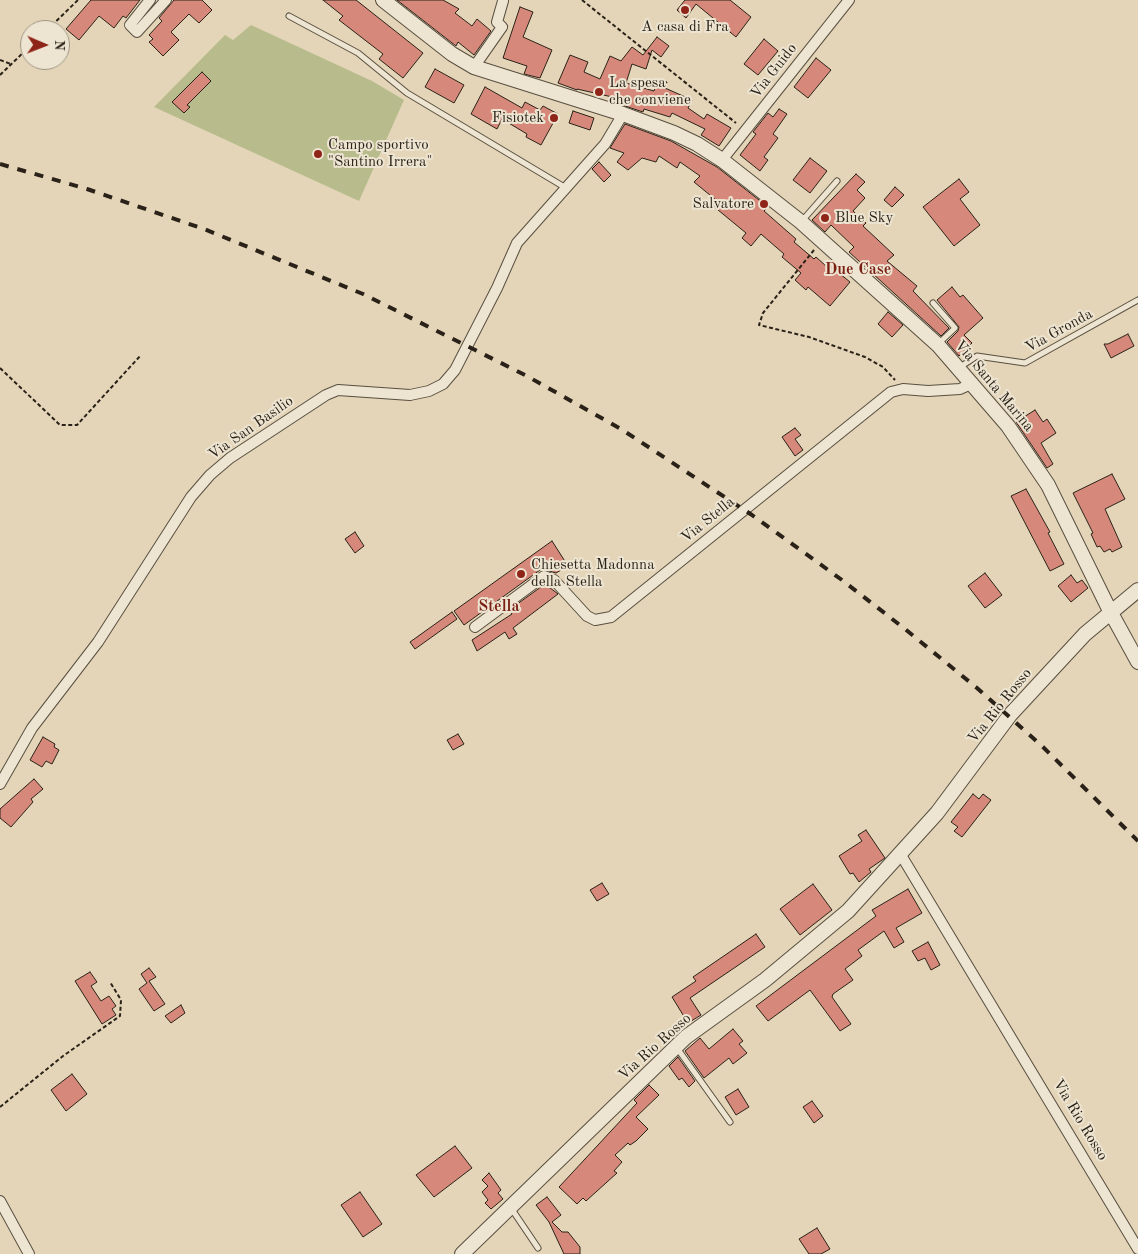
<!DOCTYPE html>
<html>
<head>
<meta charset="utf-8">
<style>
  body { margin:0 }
  #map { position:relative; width:1138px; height:1254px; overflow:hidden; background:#e4d5b8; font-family:"Old Standard TT",serif }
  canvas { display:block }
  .north { position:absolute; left:20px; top:20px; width:50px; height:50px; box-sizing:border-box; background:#ede4d1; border:1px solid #9f9687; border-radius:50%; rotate:91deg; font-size:14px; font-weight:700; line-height:20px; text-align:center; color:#2a2218 }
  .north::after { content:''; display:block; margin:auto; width:18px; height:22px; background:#8f2418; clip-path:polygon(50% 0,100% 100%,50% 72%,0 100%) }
</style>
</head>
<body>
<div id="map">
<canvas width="1138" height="1254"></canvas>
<div class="north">N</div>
</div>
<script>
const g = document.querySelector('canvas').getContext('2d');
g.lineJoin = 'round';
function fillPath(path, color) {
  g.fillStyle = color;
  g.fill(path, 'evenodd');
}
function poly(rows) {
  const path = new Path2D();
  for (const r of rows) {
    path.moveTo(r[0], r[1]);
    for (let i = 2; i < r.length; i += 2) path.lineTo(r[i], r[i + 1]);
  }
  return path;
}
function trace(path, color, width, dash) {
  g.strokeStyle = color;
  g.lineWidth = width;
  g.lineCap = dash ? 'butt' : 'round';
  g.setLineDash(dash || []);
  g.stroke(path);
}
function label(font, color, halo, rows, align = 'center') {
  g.font = font + ' "Old Standard TT",serif';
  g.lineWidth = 4;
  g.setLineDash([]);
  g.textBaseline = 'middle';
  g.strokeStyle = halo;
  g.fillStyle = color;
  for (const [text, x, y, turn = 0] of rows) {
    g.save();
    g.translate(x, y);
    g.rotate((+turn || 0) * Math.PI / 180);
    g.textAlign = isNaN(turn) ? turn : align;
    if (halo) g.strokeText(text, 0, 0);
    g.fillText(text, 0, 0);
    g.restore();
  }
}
const green = poly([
  [251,25,372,81,404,100,359,201,154,107,225,35,233,40]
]);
const building = poly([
  [91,0,140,0,126,18,123,16,114,28,99,16,79,40,66,29,91,0],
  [174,0,202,0,212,10,199,23,189,14,171,32,179,40,163,56,149,42,153,39,149,35,162,21,159,18,174,0],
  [323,0,356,0,423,53,403,78,379,59,383,54,339,20,343,16,323,0],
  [397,0,443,0,459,9,455,13,472,26,477,19,491,31,474,55,458,42,456,46,397,0],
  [685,0,730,0,751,17,736,37,696,4,686,18,677,10,685,0],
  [520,7,533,12,523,37,552,50,540,78,524,74,527,66,503,58,520,7],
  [657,37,669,46,661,57,652,50,646,69,632,64,626,83,654,91,658,80,667,82,665,88,692,100,688,108,704,119,707,114,731,128,719,146,701,135,705,129,672,113,670,117,644,109,643,112,619,104,621,99,577,89,577,90,558,83,570,55,588,62,584,72,600,79,610,56,621,61,632,47,643,55,657,37],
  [764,39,778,51,758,75,744,64,764,39],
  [816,58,831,70,808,98,794,87,816,58],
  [435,69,464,85,454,103,425,87,435,69],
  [202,72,211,81,187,105,190,107,184,113,172,102,202,72],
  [485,87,522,108,525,102,540,110,543,106,558,114,541,145,526,137,527,134,502,119,497,129,471,114,485,87],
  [779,109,787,114,773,134,778,138,764,157,768,160,760,171,740,155,756,134,753,132,768,113,773,117,779,109],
  [573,111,594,118,590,130,569,123,573,111],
  [625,124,671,141,717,167,768,207,764,211,796,239,794,242,814,259,816,257,826,266,828,264,850,282,830,306,808,287,806,290,795,280,801,273,782,257,784,254,761,234,751,246,742,238,746,233,712,205,716,200,694,182,700,176,680,162,677,168,659,156,656,162,642,158,628,170,617,162,624,153,610,148,625,124],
  [810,158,827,171,810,193,793,180,810,158],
  [599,162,611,175,604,182,592,169,599,162],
  [856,174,865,182,857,190,865,198,853,211,866,223,863,226,894,255,887,261,917,286,913,291,949,328,941,336,849,252,854,247,831,225,825,232,812,220,856,174],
  [959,179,969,192,960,199,980,225,954,246,923,207,959,179],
  [895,187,904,195,892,207,884,200,895,187],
  [952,287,960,297,963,295,983,318,964,335,972,343,959,356,947,342,958,331,959,327,937,300,952,287],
  [888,312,903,325,892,337,878,324,888,312],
  [1128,334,1134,346,1111,358,1104,344,1108,344,1128,334],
  [1035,410,1043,422,1047,419,1056,433,1041,443,1053,464,1047,468,1016,422,1035,410],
  [795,428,801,435,795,439,803,450,795,456,782,437,795,428],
  [1112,474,1125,499,1105,509,1122,547,1112,552,1110,549,1104,552,1100,546,1097,547,1091,534,1093,533,1073,493,1112,474],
  [1026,489,1050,532,1048,533,1064,564,1050,571,1011,496,1026,489],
  [355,532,364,546,355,553,345,539,355,532],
  [552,541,568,566,556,573,546,570,540,570,464,625,454,611,552,541],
  [985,573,1002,595,985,608,968,586,985,573],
  [1071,575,1077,583,1082,580,1088,588,1071,602,1058,586,1071,575],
  [545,584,558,594,513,628,517,634,509,639,505,632,477,651,472,640,512,614,509,610,545,584],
  [452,612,457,619,415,649,410,642,452,612],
  [458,734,464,744,453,750,447,740,458,734],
  [43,737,55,744,54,747,59,750,52,764,46,761,42,767,30,760,43,737],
  [34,779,43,789,31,799,33,802,11,827,0,818,0,809,34,779],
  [973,794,979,799,983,794,991,800,962,837,954,831,958,827,951,822,973,794],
  [866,830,885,858,869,869,871,872,859,882,853,873,850,874,839,856,862,841,858,835,866,830],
  [602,883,609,894,597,901,590,890,602,883],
  [813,884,832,910,800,935,780,909,813,884],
  [908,889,922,913,896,928,904,942,894,948,884,931,858,950,862,956,845,969,853,980,833,994,832,997,851,1024,840,1031,810,990,768,1021,756,1006,876,916,872,910,908,889],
  [756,934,765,947,690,998,701,1015,688,1023,672,997,696,981,693,977,756,934],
  [928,942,940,965,931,970,925,958,918,961,912,951,928,942],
  [149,968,156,977,149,981,165,1004,154,1011,139,989,147,983,141,974,149,968],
  [90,972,97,982,91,986,101,1001,109,996,116,1006,112,1009,116,1015,102,1024,75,981,90,972],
  [181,1005,185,1013,171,1023,165,1016,181,1005],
  [733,1029,743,1041,739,1044,747,1053,733,1064,729,1058,704,1078,685,1051,700,1038,709,1049,733,1029],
  [678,1057,695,1081,689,1087,682,1078,679,1080,669,1066,678,1057],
  [72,1074,87,1094,66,1111,51,1090,72,1074],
  [649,1085,659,1095,636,1117,648,1129,636,1141,630,1145,628,1143,615,1155,622,1162,614,1171,617,1173,586,1201,583,1198,577,1204,559,1187,637,1103,634,1100,649,1085],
  [738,1089,749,1107,736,1115,725,1097,738,1089],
  [812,1101,823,1116,814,1123,803,1107,812,1101],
  [455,1146,472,1168,434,1197,416,1175,455,1146],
  [489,1173,501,1190,498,1193,503,1199,491,1209,485,1203,488,1200,482,1192,488,1186,482,1180,489,1173],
  [360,1192,382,1224,363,1237,341,1205,360,1192],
  [547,1197,561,1215,552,1222,562,1232,568,1232,580,1247,580,1254,564,1254,549,1222,536,1205,547,1197],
  [817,1228,830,1249,821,1254,809,1254,799,1239,817,1228]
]);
const path = poly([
  [582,0,736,123],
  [47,30,78,0],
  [0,60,11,64],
  [0,75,30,46],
  [814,250,763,313,759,325,809,337,865,357,883,367,895,380],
  [0,368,60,425,77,425,141,355],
  [0,1107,63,1056,120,1016,121,1000,110,982]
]);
const service = poly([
  [289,16,358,53,407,93,566,188],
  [801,222,837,181],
  [933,303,955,328,938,344],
  [960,367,977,356,1025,363,1138,300],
  [677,1048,730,1122],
  [511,1208,538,1248]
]);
const minor = poly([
  [150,0,130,25,137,32,166,0],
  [474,67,502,27,497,22,503,1],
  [722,160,849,0],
  [475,627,544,576,554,580,587,616,595,620,611,617,891,392,903,389,928,391,960,389,973,383],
  [0,784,32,728,98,642,191,497,210,475,230,458,326,395,338,390,410,395,429,391,443,384,455,370,497,288,517,243,605,144,623,114],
  [901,855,1138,1249],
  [0,1201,29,1254]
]);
const tertiary = poly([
  [383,0,452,54,474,67,623,114,674,133,697,144,722,160,801,222,938,345,1008,426,1048,485,1110,611,1138,662],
  [462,1254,686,1037,765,980,848,911,937,813,1010,715,1085,634,1138,590]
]);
const rail = poly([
  [0,164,87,189,204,229,363,294,525,375,621,429,752,515,842,580,905,629,977,688,1042,746,1138,841]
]);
const markers = [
  [685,10,5,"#8f2418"],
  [599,92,5,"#8f2418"],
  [554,118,5,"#8f2418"],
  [318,154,5,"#8f2418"],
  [764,204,5,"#8f2418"],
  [825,218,5,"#8f2418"],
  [521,574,5,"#8f2418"]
];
const poiNames = [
  ["A casa di Fra",685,27,"center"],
  ["La spesa",609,83],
  ["che conviene",609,100],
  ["Fisiotek",544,118,"right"],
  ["Campo sportivo",328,145],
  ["\"Santino Irrera\"",328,162],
  ["Salvatore",754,204,"right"],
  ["Blue Sky",835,218],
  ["Chiesetta Madonna",531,565],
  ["della Stella",531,582]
];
const streetNames = [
  ["Via Guido",774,71,-52],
  ["Via Gronda",1059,331,-29],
  ["Via Santa Marina",994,386,50],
  ["Via San Basilio",251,428,-35],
  ["Via Stella",708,520,-39],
  ["Via Rio Rosso",1000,706,-51],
  ["Via Rio Rosso",655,1047,-42],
  ["Via Rio Rosso",1080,1120,59]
];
const neighbourhoodNames = [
  ["Due Case",858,270],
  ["Stella",499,607]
];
fillPath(green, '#b8bc8c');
fillPath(building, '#d6897a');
trace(building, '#2a2218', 1);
trace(service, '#584f40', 7);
trace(minor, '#584f40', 12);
trace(tertiary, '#584f40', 16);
trace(path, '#2a2218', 2, [4, 2.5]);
trace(service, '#ede4d1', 5);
trace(minor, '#ede4d1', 10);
trace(tertiary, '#ede4d1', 14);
trace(rail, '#2a2218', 4, [9, 9]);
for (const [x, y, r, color] of markers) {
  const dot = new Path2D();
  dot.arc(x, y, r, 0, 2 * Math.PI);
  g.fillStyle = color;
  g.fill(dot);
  trace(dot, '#ede4d1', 2);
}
label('15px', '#2a2218', '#ede4d1', poiNames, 'left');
label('15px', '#2a2218', '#ede4d1', streetNames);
label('bold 16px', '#7a1f14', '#ede4d1', neighbourhoodNames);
</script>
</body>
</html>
